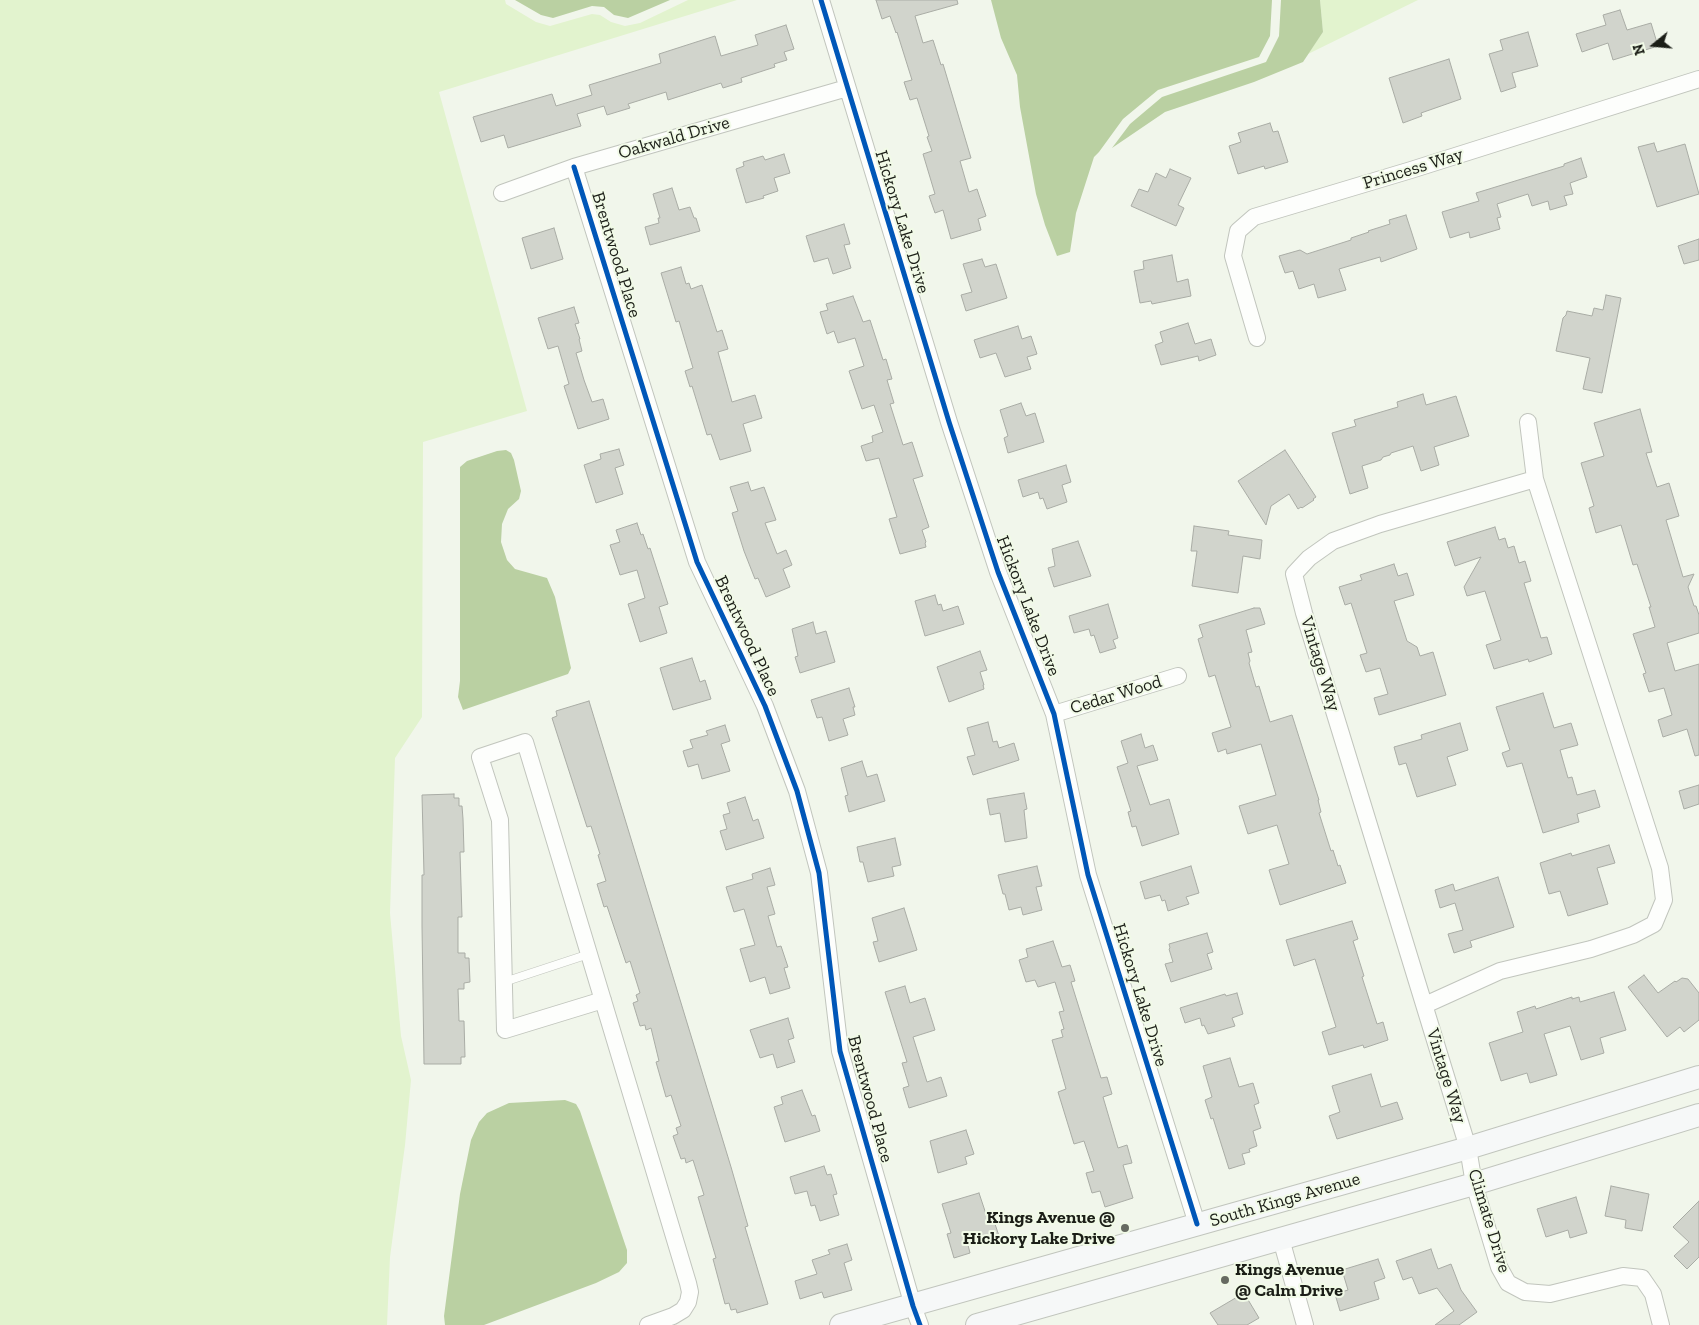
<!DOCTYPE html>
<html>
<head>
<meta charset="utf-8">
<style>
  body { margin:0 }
  #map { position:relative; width:1699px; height:1325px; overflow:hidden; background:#f1f6eb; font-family:"Zilla Slab",serif }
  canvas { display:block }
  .north { position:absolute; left:1629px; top:20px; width:50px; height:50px; -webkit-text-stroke:4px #f1fae7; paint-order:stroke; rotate:253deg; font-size:14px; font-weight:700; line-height:20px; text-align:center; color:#1b1e17 }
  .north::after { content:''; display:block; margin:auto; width:18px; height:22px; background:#1b1e17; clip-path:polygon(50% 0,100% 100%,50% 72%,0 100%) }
</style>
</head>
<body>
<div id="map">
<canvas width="1699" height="1325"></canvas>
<div class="north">N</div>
</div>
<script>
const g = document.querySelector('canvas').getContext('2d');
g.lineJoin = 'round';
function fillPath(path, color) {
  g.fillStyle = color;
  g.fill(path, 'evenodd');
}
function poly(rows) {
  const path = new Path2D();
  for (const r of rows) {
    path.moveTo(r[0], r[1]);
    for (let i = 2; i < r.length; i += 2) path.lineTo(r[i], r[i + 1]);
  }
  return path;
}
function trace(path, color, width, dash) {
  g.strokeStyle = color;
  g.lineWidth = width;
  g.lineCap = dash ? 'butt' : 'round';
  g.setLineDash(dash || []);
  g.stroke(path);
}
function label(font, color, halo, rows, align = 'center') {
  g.font = font + ' "Zilla Slab",serif';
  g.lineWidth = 4;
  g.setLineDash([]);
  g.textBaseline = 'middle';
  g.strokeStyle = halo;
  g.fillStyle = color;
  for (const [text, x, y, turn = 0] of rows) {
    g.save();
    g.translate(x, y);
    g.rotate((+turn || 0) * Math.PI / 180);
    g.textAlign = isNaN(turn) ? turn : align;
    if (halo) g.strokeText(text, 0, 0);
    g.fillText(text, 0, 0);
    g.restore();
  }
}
const green = poly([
  [0,0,505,0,506,4,536,22,550,26,592,14,600,15,611,22,625,26,640,23,688,0,737,0,439,92,527,411,423,442,422,717,395,758,390,913,401,1036,411,1080,405,1145,390,1257,387,1325,0,1325],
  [1320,0,1418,0,1308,54,1323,32]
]);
const water = poly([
  [515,0,670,0,628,18,614,15,604,7,592,6,553,18,541,15],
  [991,0,1272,0,1270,36,1259,57,1158,90,1123,119,1099,152,1094,157,1076,213,1070,252,1057,256,1045,225,1036,194,1020,107,1017,75,1001,38],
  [1281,0,1320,0,1323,32,1303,62,1254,82,1165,112,1112,148,1130,124,1162,97,1266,62,1279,36],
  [506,450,511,453,514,460,521,491,519,499,508,509,502,524,501,542,507,560,515,569,547,578,555,597,571,668,568,674,463,710,458,697,460,681,460,467,467,461,497,451],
  [565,1100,576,1104,580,1111,627,1250,627,1263,619,1272,596,1283,484,1325,445,1325,444,1316,460,1194,471,1140,479,1122,487,1113,509,1103]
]);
const building = poly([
  [876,0,957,0,958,4,915,16,923,43,933,40,941,65,943,64,971,158,960,161,969,192,977,189,986,216,978,219,981,230,951,239,943,210,935,213,929,196,935,194,923,154,932,151,927,137,929,136,917,98,910,100,904,82,912,80,897,32,896,33,890,16,882,19,876,0],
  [1620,10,1627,30,1651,23,1658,46,1613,60,1608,43,1582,52,1576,34,1606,25,1603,15,1620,10],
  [786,25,794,49,784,52,787,60,774,64,775,67,741,78,742,82,723,88,721,83,668,100,666,92,628,104,630,108,607,115,604,106,577,114,581,126,508,148,504,135,481,142,473,117,552,94,556,106,592,95,589,85,661,63,659,54,715,36,721,56,758,45,755,35,786,25],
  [1528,32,1538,66,1512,73,1516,87,1501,92,1489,54,1503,50,1500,40,1528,32],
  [1449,59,1461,99,1421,113,1422,116,1403,123,1389,78,1449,59],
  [1270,123,1273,132,1278,131,1288,162,1265,169,1264,166,1238,174,1229,146,1241,142,1238,133,1270,123],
  [1654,143,1657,152,1685,144,1699,194,1657,207,1638,147,1654,143],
  [784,154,790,173,774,178,778,191,763,196,764,198,746,203,736,169,744,166,743,162,763,156,765,160,784,154],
  [1581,158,1587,177,1570,183,1573,194,1564,196,1567,205,1550,210,1548,201,1532,206,1528,194,1497,204,1501,217,1497,218,1500,229,1470,238,1469,232,1450,238,1442,212,1479,201,1476,193,1564,166,1564,164,1581,158],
  [1170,169,1191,178,1178,205,1184,208,1176,226,1131,206,1139,189,1148,192,1156,173,1166,178,1170,169],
  [672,188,679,210,690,207,694,218,696,218,700,231,650,245,645,227,659,223,658,218,660,218,653,194,672,188],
  [1406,215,1417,249,1381,262,1380,257,1339,269,1346,290,1318,298,1314,284,1299,289,1293,271,1285,273,1279,256,1300,250,1307,254,1351,240,1351,238,1369,232,1368,231,1390,224,1389,220,1406,215],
  [844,224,850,244,844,245,851,268,833,274,828,258,814,262,806,236,844,224],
  [554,228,563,259,531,269,522,238,554,228],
  [1699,239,1699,260,1684,264,1678,246,1699,239],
  [1172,255,1177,282,1188,279,1191,296,1152,304,1151,301,1140,303,1134,271,1144,269,1143,261,1172,255],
  [982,259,985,267,996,264,1007,298,966,311,961,295,972,292,963,264,982,259],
  [681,267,686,284,689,283,691,289,702,285,717,332,722,330,728,349,718,352,732,402,755,395,762,418,743,424,751,451,720,460,711,434,707,435,692,386,690,387,685,371,693,368,679,321,676,322,661,273,681,267],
  [1606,295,1621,298,1602,393,1583,389,1590,358,1556,351,1563,318,1566,315,1567,311,1592,316,1594,308,1603,310,1606,295],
  [853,296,863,322,870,320,883,360,886,359,892,379,887,380,894,403,890,404,903,445,912,442,923,476,913,479,929,527,922,530,926,542,925,543,926,547,900,554,889,519,897,517,879,458,866,461,861,446,873,442,872,436,883,432,874,405,862,409,849,371,864,366,855,338,838,343,834,331,827,334,820,312,828,310,826,304,853,296],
  [574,307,579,323,575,324,580,339,579,339,582,351,576,353,584,380,592,402,603,399,609,419,578,429,564,386,569,384,558,346,548,349,538,318,574,307],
  [1188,323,1195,344,1211,339,1216,355,1199,361,1198,356,1161,365,1155,345,1163,342,1160,332,1188,323],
  [1018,326,1022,339,1031,336,1037,354,1027,357,1031,369,1005,377,996,353,980,358,974,340,1018,326],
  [1423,394,1426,405,1456,396,1469,436,1434,447,1439,465,1421,471,1413,446,1391,453,1390,455,1383,457,1381,460,1362,466,1368,488,1350,494,1332,433,1356,426,1354,420,1398,407,1397,402,1423,394],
  [1021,403,1026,416,1035,413,1044,442,1008,453,1004,438,1008,436,1000,410,1021,403],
  [1640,409,1652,452,1646,453,1657,487,1669,483,1679,516,1666,520,1683,577,1694,574,1688,587,1694,606,1696,606,1699,615,1699,633,1667,643,1675,671,1699,664,1699,755,1695,756,1687,729,1663,737,1658,720,1672,715,1664,688,1649,692,1643,674,1646,673,1633,634,1655,627,1649,607,1651,607,1637,564,1633,565,1621,525,1596,533,1589,508,1594,506,1581,463,1604,456,1594,423,1640,409],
  [619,449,624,465,615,468,623,494,596,503,584,465,601,459,600,454,619,449],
  [1285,450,1316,497,1313,499,1314,500,1302,508,1301,507,1298,509,1289,494,1271,506,1266,525,1238,481,1285,450],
  [1066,465,1071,482,1062,485,1067,502,1047,509,1043,498,1040,499,1038,492,1023,497,1018,480,1066,465],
  [748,482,751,491,764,487,776,520,765,523,777,554,786,550,792,565,783,569,790,587,766,597,758,578,755,579,744,551,732,513,738,511,730,487,748,482],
  [637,523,641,535,643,534,648,549,650,548,668,604,659,607,667,633,640,642,628,604,645,598,637,570,620,575,610,545,620,542,616,530,637,523],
  [1194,526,1229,531,1228,535,1262,540,1260,559,1243,556,1238,593,1192,586,1197,551,1191,551,1194,526],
  [1495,527,1499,540,1505,538,1508,548,1514,546,1519,563,1525,561,1531,581,1524,583,1541,638,1547,637,1552,654,1529,662,1528,659,1494,669,1486,645,1501,640,1485,591,1467,596,1464,587,1481,557,1455,566,1447,542,1495,527],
  [1078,541,1091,576,1054,587,1048,568,1055,566,1052,549,1078,541],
  [1394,564,1398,576,1407,573,1414,595,1394,601,1407,641,1417,647,1420,656,1433,652,1446,695,1379,715,1374,698,1388,694,1380,668,1366,672,1360,655,1367,653,1351,603,1345,605,1339,587,1362,580,1360,575,1394,564],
  [935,595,938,605,941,604,943,611,958,606,964,624,925,636,915,601,935,595],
  [1108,604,1118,638,1113,640,1116,648,1100,653,1094,635,1091,636,1089,629,1074,633,1069,616,1108,604],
  [1254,608,1260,608,1265,624,1246,630,1252,652,1248,653,1250,661,1249,663,1256,687,1259,686,1270,722,1292,715,1319,800,1318,800,1321,812,1319,813,1331,851,1333,850,1338,866,1340,865,1346,883,1280,905,1269,870,1289,864,1277,825,1248,834,1239,806,1276,795,1261,744,1227,754,1226,749,1218,752,1212,733,1231,727,1215,675,1209,677,1198,639,1203,637,1199,625,1254,608],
  [813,622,816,634,826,631,835,662,800,673,795,657,798,656,792,629,813,622],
  [980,651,987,670,980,672,984,685,983,685,984,689,949,702,937,667,980,651],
  [692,658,700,682,705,680,711,699,673,710,660,668,692,658],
  [849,688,855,707,853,707,855,715,843,719,848,735,829,741,822,717,817,718,811,700,849,688],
  [1543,693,1554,728,1571,723,1578,745,1560,750,1568,778,1572,777,1577,795,1595,790,1600,807,1577,814,1579,822,1543,833,1522,763,1507,767,1502,753,1510,750,1496,707,1543,693],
  [589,701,731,1167,748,1226,745,1227,768,1304,737,1313,736,1309,731,1310,729,1303,725,1304,713,1259,716,1258,698,1197,704,1195,693,1160,686,1163,685,1158,681,1159,673,1136,678,1134,676,1128,681,1126,671,1095,666,1097,656,1062,659,1061,651,1028,646,1030,645,1025,640,1026,633,1003,638,1001,636,995,640,993,630,961,626,963,607,906,604,907,597,884,606,881,598,855,600,854,591,826,587,827,552,718,557,716,556,711,589,701],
  [988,722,993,742,997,741,999,748,1014,743,1019,760,973,775,967,757,975,755,967,728,988,722],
  [1460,723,1468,750,1447,757,1456,785,1417,797,1406,763,1399,765,1394,747,1422,739,1421,735,1460,723],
  [725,725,730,741,721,744,730,771,702,779,698,764,688,767,683,751,693,748,690,740,708,735,706,731,725,725],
  [1141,734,1145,748,1153,745,1158,760,1137,766,1150,805,1169,799,1179,834,1142,846,1136,826,1132,827,1128,812,1131,811,1117,767,1128,763,1121,741,1141,734],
  [862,761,867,777,877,774,885,801,849,812,845,796,848,795,841,768,862,761],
  [1699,785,1699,804,1684,809,1679,791,1699,785],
  [1024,793,1027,809,1024,810,1027,838,1005,842,1000,813,990,815,987,799,1024,793],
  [454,794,454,798,459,798,459,806,462,806,463,819,464,852,460,852,462,917,458,917,458,953,465,953,465,958,469,958,470,982,464,983,464,989,458,989,459,1021,464,1021,465,1057,461,1057,461,1064,424,1064,422,926,422,875,424,875,422,795,454,794],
  [745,797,753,821,758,819,764,838,726,850,720,831,727,829,723,815,730,813,727,803,745,797],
  [895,838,901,865,892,867,894,876,868,882,863,862,860,862,857,847,895,838],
  [1609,845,1615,863,1597,868,1608,904,1568,916,1560,891,1549,894,1540,863,1571,853,1572,856,1609,845],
  [1037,866,1042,886,1036,887,1042,910,1023,915,1021,907,1009,910,1005,894,1003,894,998,875,1037,866],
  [1191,866,1199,893,1186,897,1189,904,1168,911,1165,900,1162,901,1160,895,1145,899,1140,882,1191,866],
  [770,868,775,885,767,887,775,914,768,916,777,947,781,946,788,967,784,968,790,988,770,994,765,977,750,982,740,949,755,945,744,909,734,912,726,887,753,879,752,874,770,868],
  [1498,877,1514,927,1470,941,1472,947,1454,953,1448,934,1463,930,1455,903,1440,908,1435,890,1453,884,1455,891,1498,877],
  [904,908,917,950,879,962,873,942,878,941,872,918,904,908],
  [1352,921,1358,939,1353,941,1364,976,1362,977,1377,1024,1383,1022,1388,1040,1364,1048,1363,1045,1329,1055,1322,1032,1336,1027,1315,959,1294,966,1286,940,1352,921],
  [1207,933,1213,952,1207,954,1212,969,1171,982,1165,964,1173,962,1169,949,1170,948,1169,944,1207,933],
  [1053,941,1062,967,1070,965,1075,981,1071,982,1101,1078,1107,1077,1112,1094,1103,1097,1118,1148,1127,1145,1132,1163,1123,1165,1133,1198,1105,1207,1100,1191,1092,1193,1086,1173,1094,1171,1084,1141,1074,1144,1058,1092,1066,1089,1052,1040,1063,1037,1061,1030,1064,1029,1059,1012,1064,1011,1055,982,1038,987,1035,980,1026,982,1019,960,1028,957,1026,949,1053,941],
  [1644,975,1658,993,1675,981,1676,982,1682,978,1688,979,1699,993,1699,1020,1684,1032,1680,1027,1667,1037,1628,987,1644,975],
  [905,986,910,1003,925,998,935,1030,913,1037,927,1082,941,1077,947,1096,909,1108,903,1088,909,1086,902,1063,907,1062,885,992,905,986],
  [1614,992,1626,1030,1600,1038,1604,1053,1581,1060,1570,1026,1544,1034,1557,1075,1530,1083,1527,1073,1501,1081,1489,1043,1523,1032,1517,1012,1535,1006,1536,1009,1572,997,1572,999,1579,997,1580,1002,1614,992],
  [1237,993,1243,1014,1232,1018,1235,1026,1208,1034,1204,1025,1202,1026,1200,1018,1185,1023,1180,1008,1225,994,1226,996,1237,993],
  [788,1018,794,1038,788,1040,795,1062,777,1068,773,1054,760,1058,750,1030,788,1018],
  [1230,1058,1239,1087,1253,1083,1259,1103,1254,1105,1261,1128,1253,1131,1257,1146,1249,1149,1250,1152,1242,1154,1245,1164,1229,1169,1213,1118,1211,1119,1205,1100,1212,1097,1203,1066,1230,1058],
  [1371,1074,1381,1107,1397,1102,1403,1119,1337,1139,1329,1116,1340,1112,1332,1086,1371,1074],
  [802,1090,812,1116,815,1115,820,1131,785,1142,774,1107,783,1104,781,1097,802,1090],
  [966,1130,974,1154,965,1157,967,1164,938,1173,930,1141,966,1130],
  [824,1166,827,1175,831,1174,837,1194,833,1195,839,1215,820,1221,815,1205,811,1206,807,1191,795,1194,790,1177,824,1166],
  [1611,1186,1649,1194,1642,1231,1625,1228,1626,1220,1605,1216,1611,1186],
  [979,1193,986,1214,991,1212,999,1236,968,1245,970,1253,954,1258,947,1234,951,1233,942,1204,979,1193],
  [1576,1197,1587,1233,1570,1238,1568,1230,1546,1237,1537,1209,1576,1197],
  [1699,1201,1699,1257,1687,1269,1674,1256,1689,1242,1673,1227,1699,1201],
  [847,1244,852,1260,844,1263,852,1290,824,1298,822,1292,800,1299,795,1281,817,1274,812,1260,830,1254,828,1250,847,1244],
  [1431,1249,1438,1269,1451,1264,1461,1290,1477,1312,1459,1325,1435,1325,1454,1311,1437,1288,1419,1294,1412,1277,1403,1280,1396,1261,1431,1249],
  [1378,1259,1385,1278,1374,1282,1379,1299,1340,1311,1335,1294,1348,1290,1342,1270,1378,1259],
  [1244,1293,1259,1318,1247,1325,1218,1325,1210,1313,1244,1293]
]);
const lane = poly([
  [504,982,589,954]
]);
const street = poly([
  [821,0,949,422,998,572,1054,714,1088,875,1197,1224],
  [574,167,697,562,765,706,797,791,819,873,840,1051,913,1306,920,1325],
  [502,193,574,167,847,88],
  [1257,338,1233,256,1238,231,1254,217,1411,170,1699,79],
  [1535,479,1380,524,1333,541,1309,558,1294,574,1304,613,1468,1148,1474,1184,1499,1267,1508,1283,1525,1292,1550,1294,1623,1276,1642,1278,1653,1294,1661,1325],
  [1054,714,1178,676],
  [603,1000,505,1030,500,820,480,757,525,742,589,954,688,1283,690,1292,688,1302,683,1310,673,1316,648,1325],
  [1425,1005,1500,971,1591,949,1633,935,1654,924,1664,900,1660,868,1535,479,1528,422],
  [1281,1239,1305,1325]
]);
const secondary = poly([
  [841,1325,1468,1148,1699,1077],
  [977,1325,1474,1184,1699,1115]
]);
const cycleway = poly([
  [821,0,949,422,998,572,1054,714,1088,875,1197,1224],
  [574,167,697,562,765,706,797,791,819,873,840,1051,913,1306,920,1325]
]);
const markers = [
  [1125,1228,5,"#666a61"],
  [1225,1280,5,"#666a61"]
];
const streetNames = [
  ["Oakwald Drive",674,138,-16],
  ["Princess Way",1413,169,-17],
  ["Hickory Lake Drive",902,222,73],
  ["Brentwood Place",616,255,73],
  ["Hickory Lake Drive",1028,606,69],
  ["Brentwood Place",747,636,65],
  ["Vintage Way",1320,664,73],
  ["Cedar Wood",1116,695,-17],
  ["Hickory Lake Drive",1140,995,73],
  ["Vintage Way",1446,1076,73],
  ["Brentwood Place",870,1099,75],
  ["South Kings Avenue",1285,1200,-16],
  ["Climate Drive",1489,1221,73]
];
const poiNames = [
  ["Kings Avenue @",1115,1218],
  ["Hickory Lake Drive",1115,1239],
  ["Kings Avenue",1235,1270,"left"],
  ["@ Calm Drive",1235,1291,"left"]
];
fillPath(green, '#e2f3ce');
fillPath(water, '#bad0a2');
fillPath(building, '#d1d4cc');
trace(building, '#a9aca5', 1);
trace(lane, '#c1c5bd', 9);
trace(street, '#c1c5bd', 18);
trace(secondary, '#c1c5bd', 24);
trace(lane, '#fdfefc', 8);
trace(street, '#fdfefc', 16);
trace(secondary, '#f6f8f8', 22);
trace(cycleway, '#0057b8', 5);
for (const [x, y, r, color] of markers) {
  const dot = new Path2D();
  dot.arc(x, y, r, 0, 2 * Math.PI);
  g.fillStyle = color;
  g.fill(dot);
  trace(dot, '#f1fae7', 2);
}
label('18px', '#1b1e17', '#f1fae7', streetNames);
label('bold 18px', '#1b1e17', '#f1fae7', poiNames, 'right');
</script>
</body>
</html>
